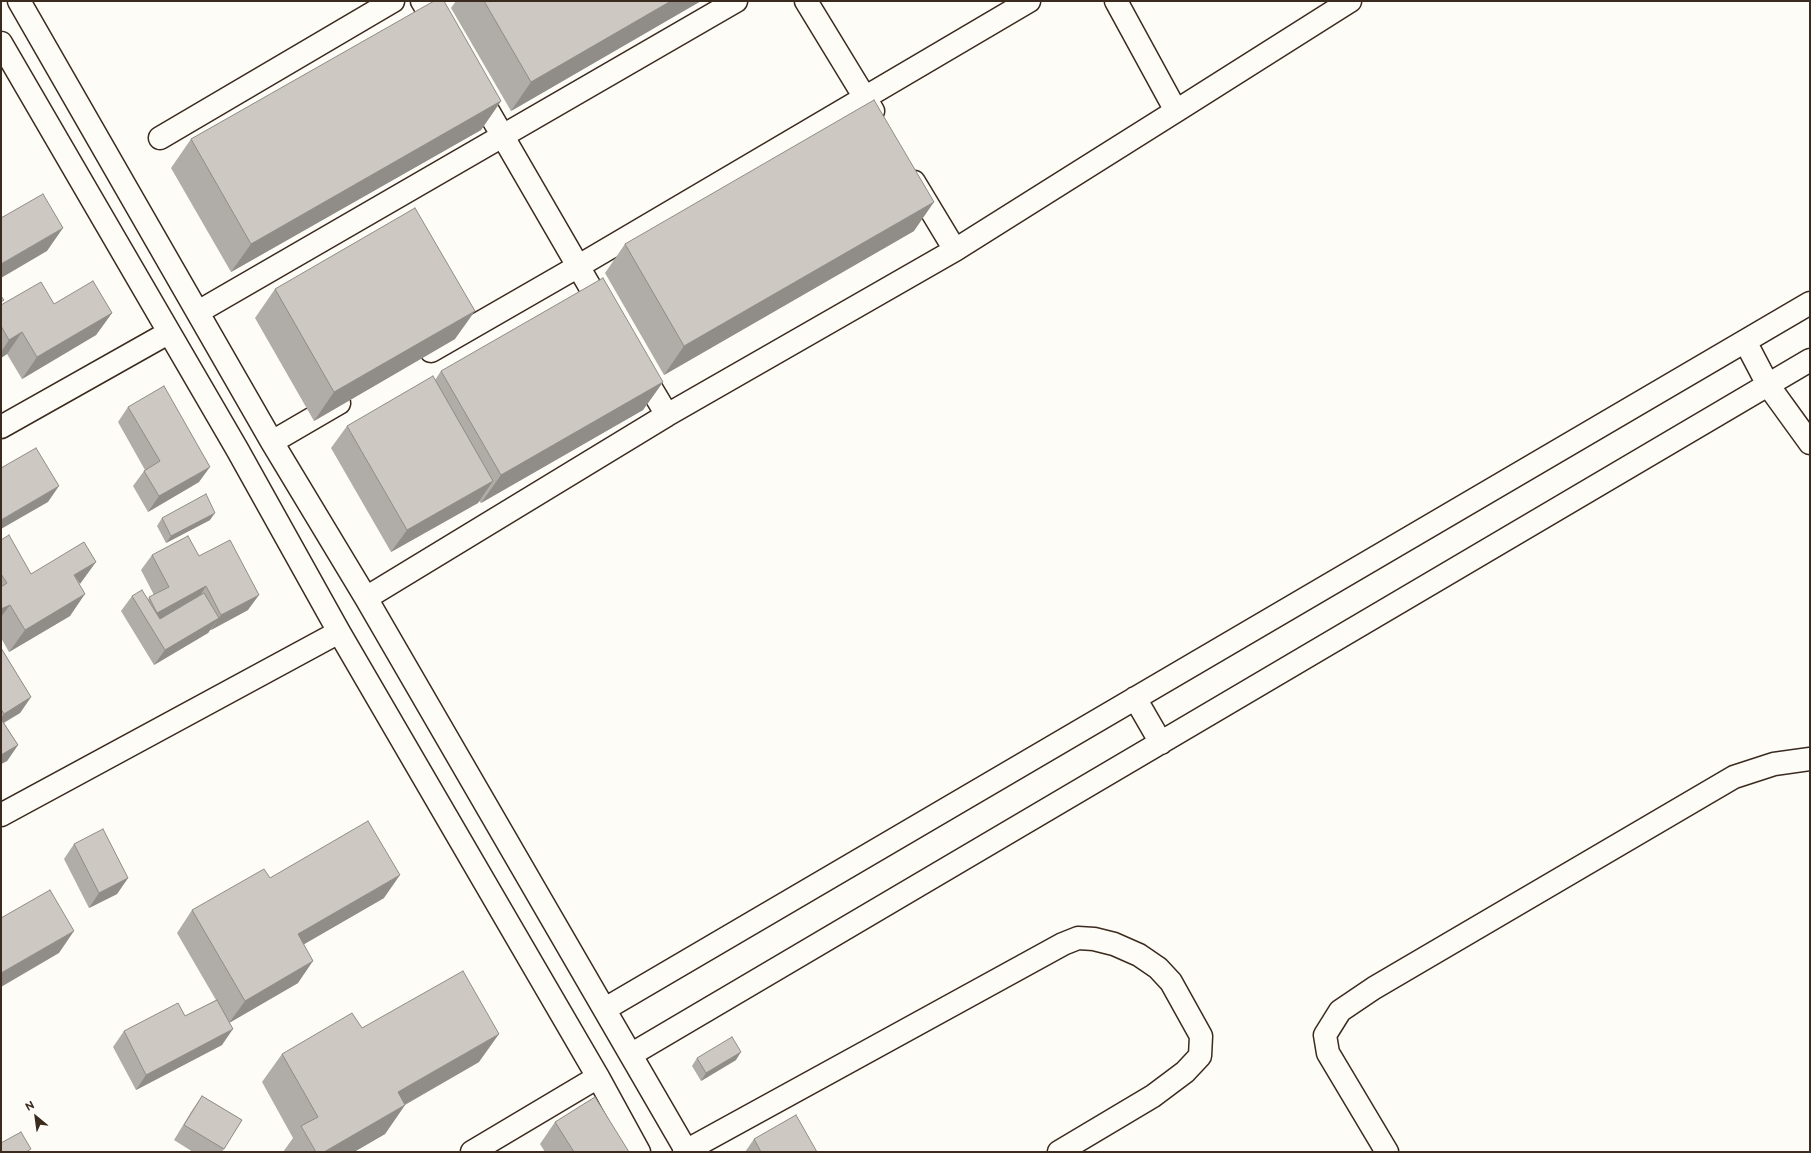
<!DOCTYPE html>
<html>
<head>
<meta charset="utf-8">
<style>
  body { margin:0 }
  #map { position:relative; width:1811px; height:1153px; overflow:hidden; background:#fdfcf7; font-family:"Balsamiq Sans",sans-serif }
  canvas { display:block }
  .frame { position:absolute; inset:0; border:2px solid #3b2a1e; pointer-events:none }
  .north { position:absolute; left:16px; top:1097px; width:40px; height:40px; -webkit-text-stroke:3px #fdfcf7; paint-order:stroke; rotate:331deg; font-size:11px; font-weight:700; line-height:16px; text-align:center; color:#3b2a1e }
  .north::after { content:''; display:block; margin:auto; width:14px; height:18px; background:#3b2a1e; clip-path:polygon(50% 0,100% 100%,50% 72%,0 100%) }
</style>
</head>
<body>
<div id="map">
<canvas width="1811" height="1153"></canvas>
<div class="frame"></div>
<div class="north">N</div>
</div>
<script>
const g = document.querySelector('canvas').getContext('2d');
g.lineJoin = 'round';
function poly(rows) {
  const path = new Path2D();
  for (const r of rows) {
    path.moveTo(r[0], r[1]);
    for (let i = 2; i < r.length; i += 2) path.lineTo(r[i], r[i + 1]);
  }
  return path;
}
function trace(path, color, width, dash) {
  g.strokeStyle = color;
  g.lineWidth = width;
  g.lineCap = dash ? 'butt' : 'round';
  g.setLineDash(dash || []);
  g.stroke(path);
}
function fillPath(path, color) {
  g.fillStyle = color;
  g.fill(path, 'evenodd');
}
const minor = poly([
  [19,1,272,442,366,598,687,1152],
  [422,1,441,32],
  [806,1,873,111],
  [1,43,237,449,339,632,598,1077,639,1152],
  [476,90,604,311],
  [1176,111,1350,1],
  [160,138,393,1],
  [914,182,955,250],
  [198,312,736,1],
  [1745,341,1768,385,1810,443],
  [431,351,577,267,1029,1],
  [639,368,667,415],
  [1,427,168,333],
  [272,442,339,403],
  [366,598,667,415,955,250,1176,111,1116,1],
  [1135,698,1161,743],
  [1,815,339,632],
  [605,1009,1810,303],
  [632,1054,1810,360],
  [472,1152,598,1077],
  [684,1152,1063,944,1078,938,1094,939,1114,944,1139,955,1158,968,1171,982,1201,1036,1200,1056,1185,1072,1153,1096,1059,1152],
  [1387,1152,1328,1053,1325,1035,1340,1011,1374,988,1734,777,1774,764,1810,759]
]);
const wall = poly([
  [456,1,701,1,511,111,451,8],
  [501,101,481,130,231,272,171,168,191,139],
  [914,231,664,375,605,273,625,244],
  [275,289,455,339,314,421,255,318],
  [54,304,112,313,96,335,22,379,7,354,1,358,1,305],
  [441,371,663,382,643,410,481,503,479,501,478,503,391,552,331,448,347,426,435,380],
  [128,407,199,482,148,512,133,486,144,471,145,470,118,422],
  [162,518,210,520,166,543,157,526],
  [1,540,31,574,80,585,70,616,9,652,1,638],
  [152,555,199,556,248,610,211,630,210,630,208,633,154,665,121,611,132,596,148,600,149,597,154,595,141,570],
  [1,648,31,697,20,713,4,723,18,745,7,761,1,764],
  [74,844,128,878,117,894,89,908,64,859],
  [270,878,384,898,304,944,298,983,229,1023,222,1045,136,1090,113,1047,124,1031,185,1016,216,1000,177,933,192,910],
  [362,1028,479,1062,405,1105,385,1134,354,1152,283,1152,293,1138,262,1082,282,1054],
  [697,1058,736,1060,701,1081,692,1066],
  [202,1096,242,1120,222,1152,193,1152,174,1140,191,1112],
  [555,1122,629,1152,545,1152,540,1144],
  [754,1139,817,1152,745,1152]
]);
const shadedWall = poly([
  [671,1,701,1,511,111,531,82],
  [501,101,481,130,231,272,251,244],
  [934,202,914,231,664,375,684,346],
  [63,228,47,251,1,278,1,264],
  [475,311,455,339,314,421,334,392],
  [112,313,96,335,22,379,37,357],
  [22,332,7,354,1,358,1,352,9,340],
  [663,382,643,410,481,503,501,475],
  [210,467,199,482,148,512,159,496],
  [493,481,478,503,391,552,407,530],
  [59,486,48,502,1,529,1,520],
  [215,513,210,520,166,543,171,536],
  [96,562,80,584,74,575],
  [206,586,196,602,149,624,157,613],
  [85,594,70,616,9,652,25,630],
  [259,595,248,610,211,630,221,615],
  [10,605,1,617,1,609],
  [219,618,208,633,154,665,165,650],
  [31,697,20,713,1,724,1,718,4,714],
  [18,745,7,761,1,764,1,755],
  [400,875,384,898,282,957,298,934],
  [128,878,117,894,89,908,99,893],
  [74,931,59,953,1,987,1,973],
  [313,961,298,983,229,1023,245,1001],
  [233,1029,222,1045,136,1090,146,1075],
  [499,1034,479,1062,378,1120,398,1092],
  [741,1052,736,1060,701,1081,706,1073],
  [405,1105,385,1134,354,1152,324,1152]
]);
const building = poly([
  [434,1,444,1,501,101,251,244,191,139,434,1],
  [484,1,671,1,531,82,484,1],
  [874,100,934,202,684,346,625,244,874,100],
  [43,194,63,228,1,264,1,218,43,194],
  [415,208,475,311,334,392,275,289,415,208],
  [603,278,663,382,501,475,441,371,603,278],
  [93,281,112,313,37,357,22,332,9,340,1,326,1,305,41,282,54,304,93,281],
  [1,296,4,300,1,302,1,296],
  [433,376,493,481,407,530,347,426,433,376],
  [164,386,210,467,159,496,144,471,160,461,128,407,164,386],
  [36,448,59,486,1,520,1,468,36,448],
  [206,494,215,513,171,536,162,518,206,494],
  [9,535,31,574,84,542,96,562,74,575,85,594,25,630,10,605,1,609,1,587,7,583,1,574,1,540,9,535],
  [188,536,199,556,230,540,259,595,221,615,206,586,157,613,149,597,169,587,152,555,188,536],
  [142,590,160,619,204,593,219,618,165,650,132,596,142,590],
  [1,648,31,697,4,714,1,709,1,648],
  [1,719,18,745,1,755,1,719],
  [368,821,400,875,298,934,313,961,245,1001,192,910,264,869,270,878,368,821],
  [103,829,128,878,99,893,74,844,103,829],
  [50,890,74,931,1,973,1,918,50,890],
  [463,971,499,1034,398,1092,405,1105,324,1152,316,1152,301,1126,318,1117,282,1054,352,1013,362,1028,463,971],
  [217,1000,233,1029,146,1075,124,1031,178,1003,185,1016,217,1000],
  [732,1037,741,1052,706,1073,697,1058,732,1037],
  [202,1096,242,1120,224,1149,184,1125,202,1096],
  [595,1097,629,1152,574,1152,555,1122,595,1097],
  [796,1115,817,1152,761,1152,754,1139,796,1115],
  [21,1132,31,1149,26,1152,1,1152,1,1143,21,1132]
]);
trace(minor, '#3b2a1e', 25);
trace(minor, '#fdfcf7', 22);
fillPath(wall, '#b0aca7');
fillPath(shadedWall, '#908c88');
fillPath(building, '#cdc8c2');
trace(building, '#908c88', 1);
</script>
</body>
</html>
